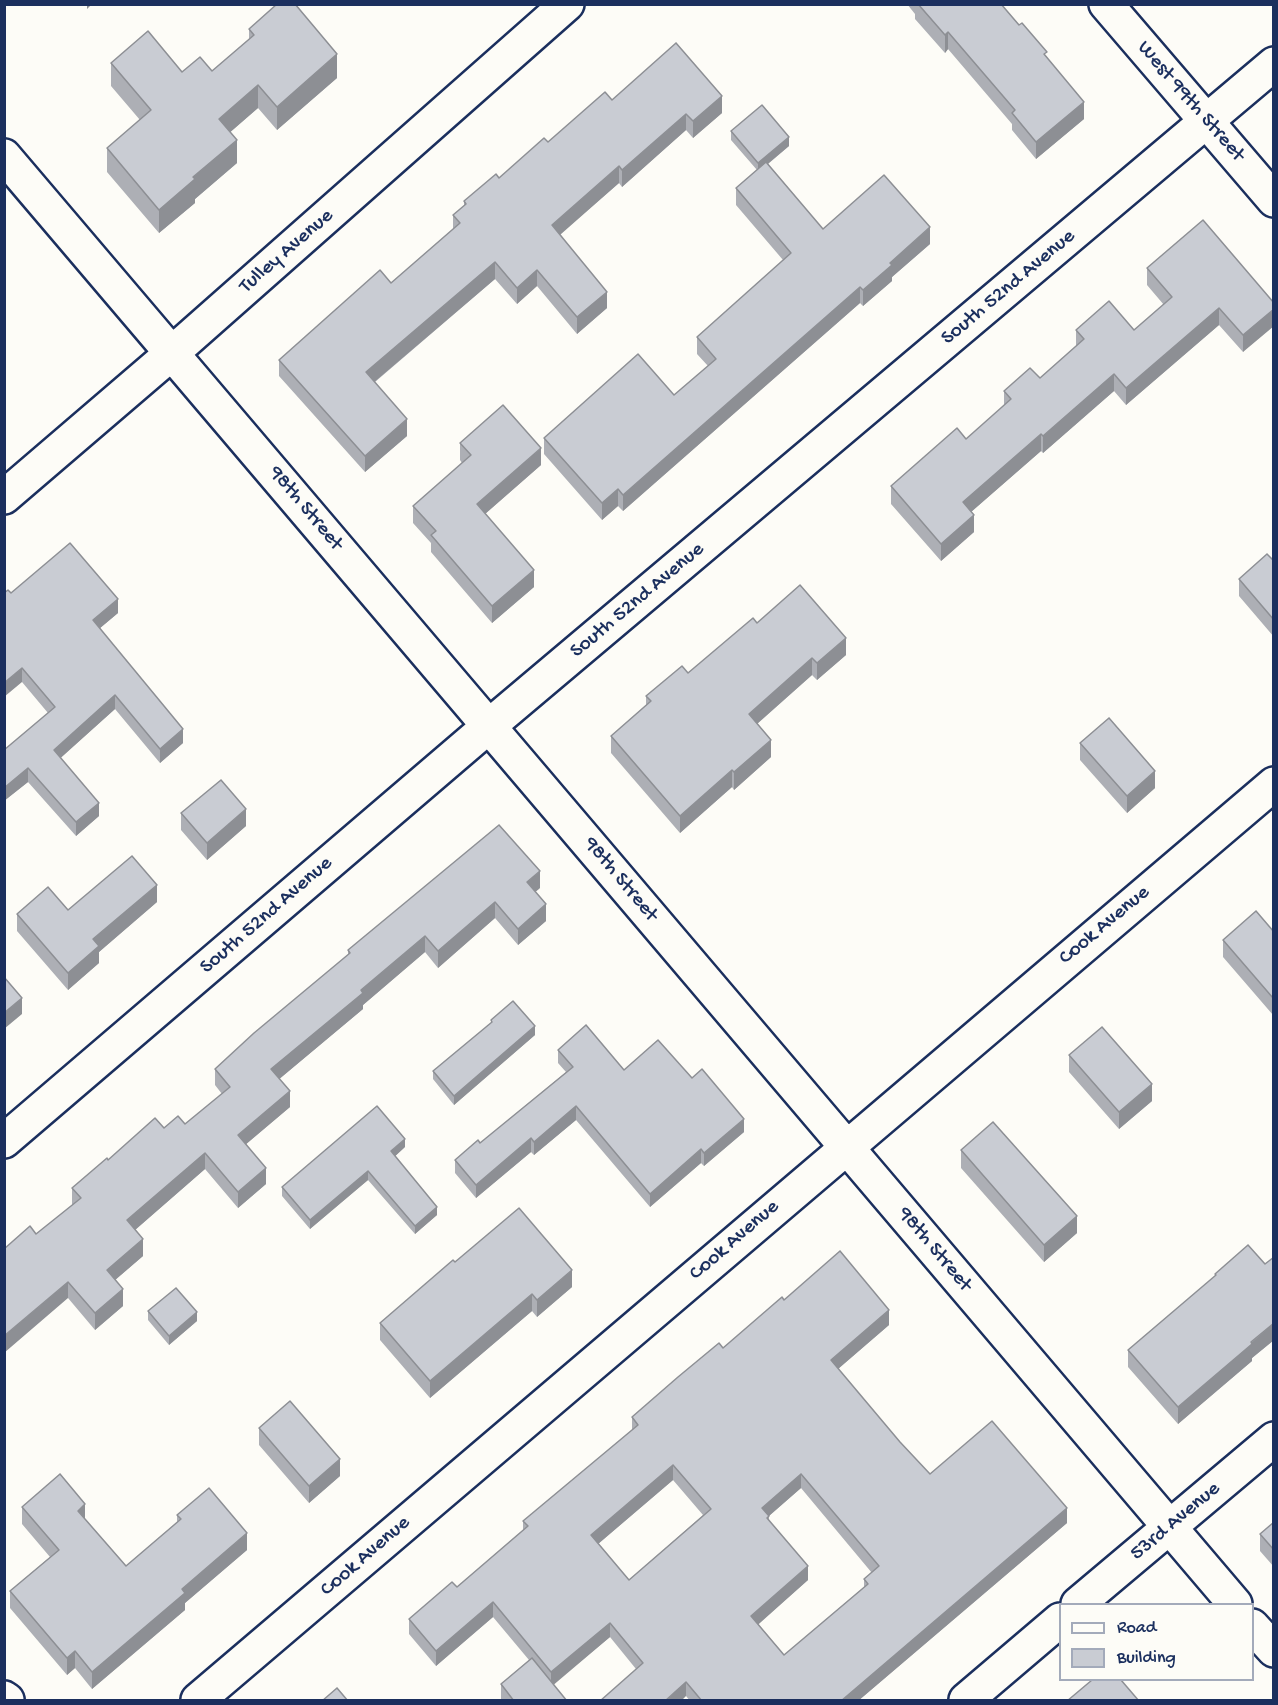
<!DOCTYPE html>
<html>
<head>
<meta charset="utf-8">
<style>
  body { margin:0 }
  #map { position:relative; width:1278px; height:1705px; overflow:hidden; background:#fdfcf7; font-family:"Gochi Hand",sans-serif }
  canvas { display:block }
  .frame { position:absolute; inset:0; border:6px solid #1b2f5e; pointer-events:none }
  .legend { position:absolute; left:1059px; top:1603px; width:195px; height:78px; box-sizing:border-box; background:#fdfcf7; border:2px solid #a3aaba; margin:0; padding:8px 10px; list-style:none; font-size:18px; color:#1b2f5e }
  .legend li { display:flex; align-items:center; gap:12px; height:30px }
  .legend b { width:30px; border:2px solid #a3aaba }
</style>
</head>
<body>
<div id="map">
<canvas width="1278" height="1705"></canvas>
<div class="frame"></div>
<ul class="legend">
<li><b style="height:8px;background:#fdfcf7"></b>Road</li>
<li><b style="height:16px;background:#c9ccd3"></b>Building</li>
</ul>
</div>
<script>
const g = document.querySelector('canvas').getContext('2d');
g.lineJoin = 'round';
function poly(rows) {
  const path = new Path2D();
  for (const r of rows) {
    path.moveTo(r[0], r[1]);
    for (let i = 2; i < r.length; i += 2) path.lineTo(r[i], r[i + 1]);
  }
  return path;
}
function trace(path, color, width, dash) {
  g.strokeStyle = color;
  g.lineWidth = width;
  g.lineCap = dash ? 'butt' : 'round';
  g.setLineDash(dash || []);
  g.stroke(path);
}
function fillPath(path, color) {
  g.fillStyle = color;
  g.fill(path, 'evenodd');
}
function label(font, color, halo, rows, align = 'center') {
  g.font = font + ' "Gochi Hand",sans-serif';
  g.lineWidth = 5;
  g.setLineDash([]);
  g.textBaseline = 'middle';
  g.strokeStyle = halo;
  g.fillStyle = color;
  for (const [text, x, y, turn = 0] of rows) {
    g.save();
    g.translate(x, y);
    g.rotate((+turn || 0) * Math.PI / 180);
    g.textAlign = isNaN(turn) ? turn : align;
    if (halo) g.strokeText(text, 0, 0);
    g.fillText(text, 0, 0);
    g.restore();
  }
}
const street = poly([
  [4,156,1235,1604],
  [4,497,172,353,567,4],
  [4,1141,489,726,1274,64],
  [1078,1604,1274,1439],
  [1252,1626,1274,1650],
  [4,1698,7,1700],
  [198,1700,1274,784],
  [966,1700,1060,1620]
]);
const secondary = poly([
  [1106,4,1274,200]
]);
const wall = poly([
  [907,4,1001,4,1047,57,1084,119,1036,159,1012,130,1012,124,948,49,945,53,915,19,915,14],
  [249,29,337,78,277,130,258,108,230,132,237,163,195,199,195,203,159,233,107,172,107,148,140,120,111,86,111,63,182,72,212,71,249,39],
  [612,100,722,113,693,138,686,130,622,187,619,183,560,234,607,308,577,334,537,286,517,304,495,279,375,382,407,436,365,472,279,376,279,360,391,283,453,229,453,215,464,206,464,201,499,178,548,142],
  [731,131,789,146,768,164,823,229,930,244,892,277,892,281,863,306,860,303,623,511,618,506,602,520,544,454,544,438,674,395,708,366,697,354,697,337,783,260,736,205,736,188,757,170,731,140],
  [1147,268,1274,303,1243,352,1219,325,1126,405,1114,391,1043,453,1041,451,971,512,974,532,941,561,891,504,891,486,966,439,1004,406,1004,391,1040,378,1076,346,1076,330,1134,330,1164,305,1147,285],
  [460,443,541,465,485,514,534,587,492,623,431,552,431,543,413,523,413,506,462,463,460,460],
  [1274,561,1274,637,1239,596,1239,579],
  [11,593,118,613,100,628,183,743,160,763,115,709,60,758,99,816,76,836,28,782,4,801,4,750,48,713,22,682],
  [757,623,846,655,817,680,812,675,757,724,771,757,734,790,732,787,680,833,611,753,611,736,646,705,646,696,688,673],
  [1080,743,1155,788,1127,813,1080,760],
  [181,813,246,826,207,860,181,830],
  [540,888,535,892,546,921,518,945,495,918,438,968,425,952,363,1005,363,1009,279,1079,290,1107,246,1144,266,1184,238,1208,205,1169,135,1230,143,1256,115,1280,123,1306,95,1330,68,1298,36,1234,72,1205,72,1188,108,1160,164,1128,185,1124,222,1094,215,1085,215,1069,348,955,348,950],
  [157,902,99,952,99,963,68,990,17,931,17,914],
  [1274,932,1273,1015,1223,957,1223,940],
  [491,1020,535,1035,454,1105,433,1079,433,1071,491,1023],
  [558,1050,624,1070,692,1078,744,1132,704,1166,701,1163,650,1207,576,1120,534,1155,531,1152,476,1198,455,1173,455,1160,480,1143,566,1072,558,1063],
  [1069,1055,1152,1101,1119,1129,1069,1072],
  [405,1147,395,1156,437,1215,415,1234,368,1180,310,1229,282,1196,282,1187],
  [961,1150,1077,1233,1044,1262,961,1168],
  [1274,1257,1274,1340,1252,1358,1252,1361,1178,1424,1128,1367,1128,1350,1215,1276,1215,1274,1265,1264],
  [455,1262,572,1287,537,1317,532,1311,430,1398,380,1340,380,1323],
  [784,1300,889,1325,838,1369,900,1442,930,1474,1067,1523,858,1701,690,1701,686,1696,636,1669,610,1637,553,1684,567,1701,502,1701,501,1699,501,1684,529,1660,493,1617,436,1666,409,1634,409,1619,457,1587,523,1530,523,1521,632,1430,632,1417,723,1348],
  [673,1480,703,1515,629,1580,598,1544],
  [801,1488,872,1573,864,1579,864,1587,784,1655,758,1624,808,1580,769,1521,769,1516],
  [148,1311,197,1321,169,1345,148,1320],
  [259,1428,340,1476,309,1503,259,1445],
  [22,1507,85,1519,126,1566,177,1522,177,1515,247,1550,185,1603,185,1610,92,1689,75,1668,67,1675,10,1608,10,1591,50,1557,22,1524],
  [1274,1522,1274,1567,1260,1551,1260,1534]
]);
const shadedWall = poly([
  [87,4,92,4,87,9],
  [948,32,948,49,945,53,945,35],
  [337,54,337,78,277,130,277,107],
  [258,85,258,108,219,142,219,119],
  [722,96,722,113,693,138,693,121],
  [1084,102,1084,119,1036,159,1036,142],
  [686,114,686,130,622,187,622,170],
  [789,137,789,146,758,172,758,163],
  [237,140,237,163,195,199,195,203,159,233,159,210,193,177],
  [619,166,619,183,552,242,552,225],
  [930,227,930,244,892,277,892,281,863,306,863,290,890,263],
  [495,262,495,279,366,389,366,372],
  [537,270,537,286,517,304,517,288],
  [860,287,860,303,623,511,623,495],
  [607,292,607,308,577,334,577,317],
  [1219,308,1219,325,1126,405,1126,388],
  [1274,309,1274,326,1243,352,1243,335],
  [1114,374,1114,391,1043,453,1043,436],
  [407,419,407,436,365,472,365,456],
  [1041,434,1041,451,963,519,963,502],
  [541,448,541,465,477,521,477,504],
  [618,489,618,506,602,520,602,503],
  [974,515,974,532,941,561,941,544],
  [534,570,534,587,492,623,492,606],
  [118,599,118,613,93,634,93,620],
  [846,638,846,655,817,680,817,663],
  [812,658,812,675,749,731,749,714],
  [22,668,22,682,4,697,4,683],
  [115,695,115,709,54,764,54,750],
  [183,729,183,743,160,763,160,749],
  [771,740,771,757,734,790,734,772],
  [28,768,28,782,4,801,4,788],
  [732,770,732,787,680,833,680,816],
  [1155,771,1155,788,1127,813,1127,796],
  [99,803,99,816,76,836,76,822],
  [246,809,246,826,207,860,207,843],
  [540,871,540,888,527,899,527,882],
  [157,885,157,902,99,952,99,963,68,990,68,973,93,939],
  [495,902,495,918,438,968,438,951],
  [546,904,546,921,518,945,518,929],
  [425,936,425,952,363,1005,363,1009,271,1086,271,1069,361,990],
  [22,998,22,1014,4,1029,4,1013],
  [535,1026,535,1035,454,1105,454,1096],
  [1152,1084,1152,1101,1119,1129,1119,1112],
  [290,1091,290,1107,238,1151,238,1135],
  [576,1106,576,1120,534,1155,534,1142],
  [744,1119,744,1132,704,1166,704,1153],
  [531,1138,531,1152,476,1198,476,1185],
  [405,1139,405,1147,391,1160,391,1151],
  [701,1149,701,1163,650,1207,650,1194],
  [205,1153,205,1169,127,1237,127,1220],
  [266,1168,266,1184,238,1208,238,1192],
  [368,1171,368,1180,310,1229,310,1220],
  [437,1207,437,1215,415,1234,415,1226],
  [1077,1216,1077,1233,1044,1262,1044,1245],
  [143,1239,143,1256,107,1287,107,1270],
  [572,1270,572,1287,537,1317,537,1300],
  [68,1282,68,1298,4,1353,4,1336],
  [123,1289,123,1306,95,1330,95,1313],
  [532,1294,532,1311,430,1398,430,1381],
  [889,1310,889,1325,831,1375,831,1360],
  [197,1312,197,1321,169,1345,169,1336],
  [1274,1323,1274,1340,1252,1358,1252,1361,1178,1424,1178,1407],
  [340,1459,340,1476,309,1503,309,1486],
  [673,1465,673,1480,591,1550,591,1535],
  [801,1474,801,1488,762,1522,762,1508],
  [85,1504,85,1521,78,1511],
  [1067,1508,1067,1523,858,1701,841,1701],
  [247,1533,247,1550,185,1603,185,1610,92,1689,92,1672,182,1589],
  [808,1566,808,1580,751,1631,751,1616],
  [493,1602,493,1617,436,1666,436,1651],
  [610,1623,610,1637,551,1687,551,1672],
  [75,1651,75,1668,67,1675,67,1658],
  [686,1682,686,1696,681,1701,665,1701]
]);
const building = poly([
  [277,4,295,4,337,54,277,107,258,85,219,119,237,140,193,177,195,179,159,210,107,148,151,110,111,63,148,31,182,72,200,57,212,71,254,35,249,29,277,4],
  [918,4,1001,4,1019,25,1022,23,1047,52,1044,54,1084,102,1036,142,1012,113,1015,110,948,32,945,35,918,4],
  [676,43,722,96,693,121,686,114,622,170,619,166,552,225,607,292,577,317,537,270,517,288,495,262,366,372,407,419,365,456,279,360,380,270,391,283,460,223,453,215,466,204,464,201,496,174,499,178,544,138,548,142,605,92,612,100,676,43],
  [762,105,789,137,758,163,731,131,762,105],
  [766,162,823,229,884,175,930,227,890,263,892,265,863,290,860,287,623,495,618,489,602,503,544,438,638,354,674,395,716,359,697,337,791,253,736,188,766,162],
  [1203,220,1274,303,1274,309,1243,335,1219,308,1126,388,1114,374,1043,436,1041,434,963,502,974,515,941,544,891,486,957,428,966,439,1011,399,1004,391,1030,368,1040,378,1084,339,1076,330,1109,301,1134,330,1172,297,1147,268,1203,220],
  [503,405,541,448,477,504,534,570,492,606,431,535,436,531,413,506,471,455,460,443,503,405],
  [70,543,118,599,93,620,183,729,160,749,115,695,54,750,99,803,76,822,28,768,4,788,4,750,55,707,22,668,4,683,4,593,8,590,11,593,70,543],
  [1267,554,1274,561,1274,620,1239,579,1267,554],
  [800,585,846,638,817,663,812,658,749,714,771,740,734,772,732,770,680,816,611,736,651,701,646,696,682,666,688,673,753,618,757,623,800,585],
  [1109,718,1155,771,1127,796,1080,743,1109,718],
  [221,780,246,809,207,843,181,813,221,780],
  [499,825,540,871,527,882,546,904,518,929,495,902,438,951,425,936,361,990,363,993,271,1069,290,1091,238,1135,266,1168,238,1192,205,1153,127,1220,143,1239,107,1270,123,1289,95,1313,68,1282,4,1336,4,1249,30,1226,36,1234,81,1198,72,1188,107,1158,108,1160,155,1118,164,1128,178,1116,185,1124,230,1087,215,1069,254,1033,350,953,348,950,499,825],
  [132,856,157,885,93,939,99,946,68,973,17,914,48,887,68,910,132,856],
  [1256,911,1274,932,1273,998,1223,940,1256,911],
  [4,977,22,998,4,1013,4,977],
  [513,1001,535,1026,454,1096,433,1071,492,1022,491,1020,513,1001],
  [586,1025,624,1070,658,1040,692,1078,702,1069,744,1119,704,1153,701,1149,650,1194,576,1106,534,1142,531,1138,476,1185,455,1160,478,1140,480,1143,573,1067,558,1050,586,1025],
  [1102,1027,1152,1084,1119,1112,1069,1055,1102,1027],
  [377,1106,405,1139,391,1151,437,1207,415,1226,368,1171,310,1220,282,1187,377,1106],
  [993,1122,1077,1216,1044,1245,961,1150,993,1122],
  [519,1208,572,1270,537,1300,532,1294,430,1381,380,1323,453,1260,455,1262,519,1208],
  [1248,1245,1265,1264,1274,1257,1274,1323,1251,1342,1252,1344,1178,1407,1128,1350,1216,1275,1215,1274,1248,1245],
  [840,1251,889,1310,831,1360,900,1442,930,1474,992,1421,1067,1508,841,1701,702,1701,686,1682,665,1701,600,1701,643,1663,610,1623,551,1672,493,1602,436,1651,409,1619,452,1582,457,1587,528,1526,523,1521,638,1425,632,1417,678,1377,719,1343,723,1348,782,1297,784,1300,840,1251],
  [673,1465,711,1509,629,1580,591,1535,673,1465],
  [801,1474,879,1566,864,1579,868,1584,784,1655,751,1616,808,1566,767,1518,769,1516,762,1508,801,1474],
  [176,1288,197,1312,169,1336,148,1311,176,1288],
  [290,1401,340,1459,309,1486,259,1428,290,1401],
  [60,1474,85,1504,78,1511,126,1566,181,1519,177,1515,209,1488,247,1533,182,1589,185,1593,92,1672,75,1651,67,1658,10,1591,59,1550,22,1507,60,1474],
  [1274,1522,1274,1550,1260,1534,1274,1522],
  [532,1658,567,1701,514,1701,501,1684,532,1658],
  [1092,1680,1121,1680,1139,1701,1067,1701,1092,1680],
  [337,1688,348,1701,322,1701,337,1688]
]);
const streetNames = [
  ["West 99th Street",1190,102,49],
  ["Tulley Avenue",287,252,-41],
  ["South 52nd Avenue",1009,288,-40],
  ["98th Street",305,509,50],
  ["South 52nd Avenue",638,601,-40],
  ["98th Street",620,880,50],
  ["South 52nd Avenue",267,916,-41],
  ["Cook Avenue",1105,926,-40],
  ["Cook Avenue",735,1241,-41],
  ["98th Street",934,1250,50],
  ["53rd Avenue",1176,1522,-40],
  ["Cook Avenue",366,1557,-41]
];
trace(street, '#1b2f5e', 38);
trace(secondary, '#1b2f5e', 38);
trace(street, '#fdfcf7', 33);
trace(secondary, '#fdfcf7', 33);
fillPath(wall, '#adafb5');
fillPath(shadedWall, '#8d8f94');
fillPath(building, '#c9ccd3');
trace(building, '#8d8f94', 1.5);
label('21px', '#1b2f5e', '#fdfcf7', streetNames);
</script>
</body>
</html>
